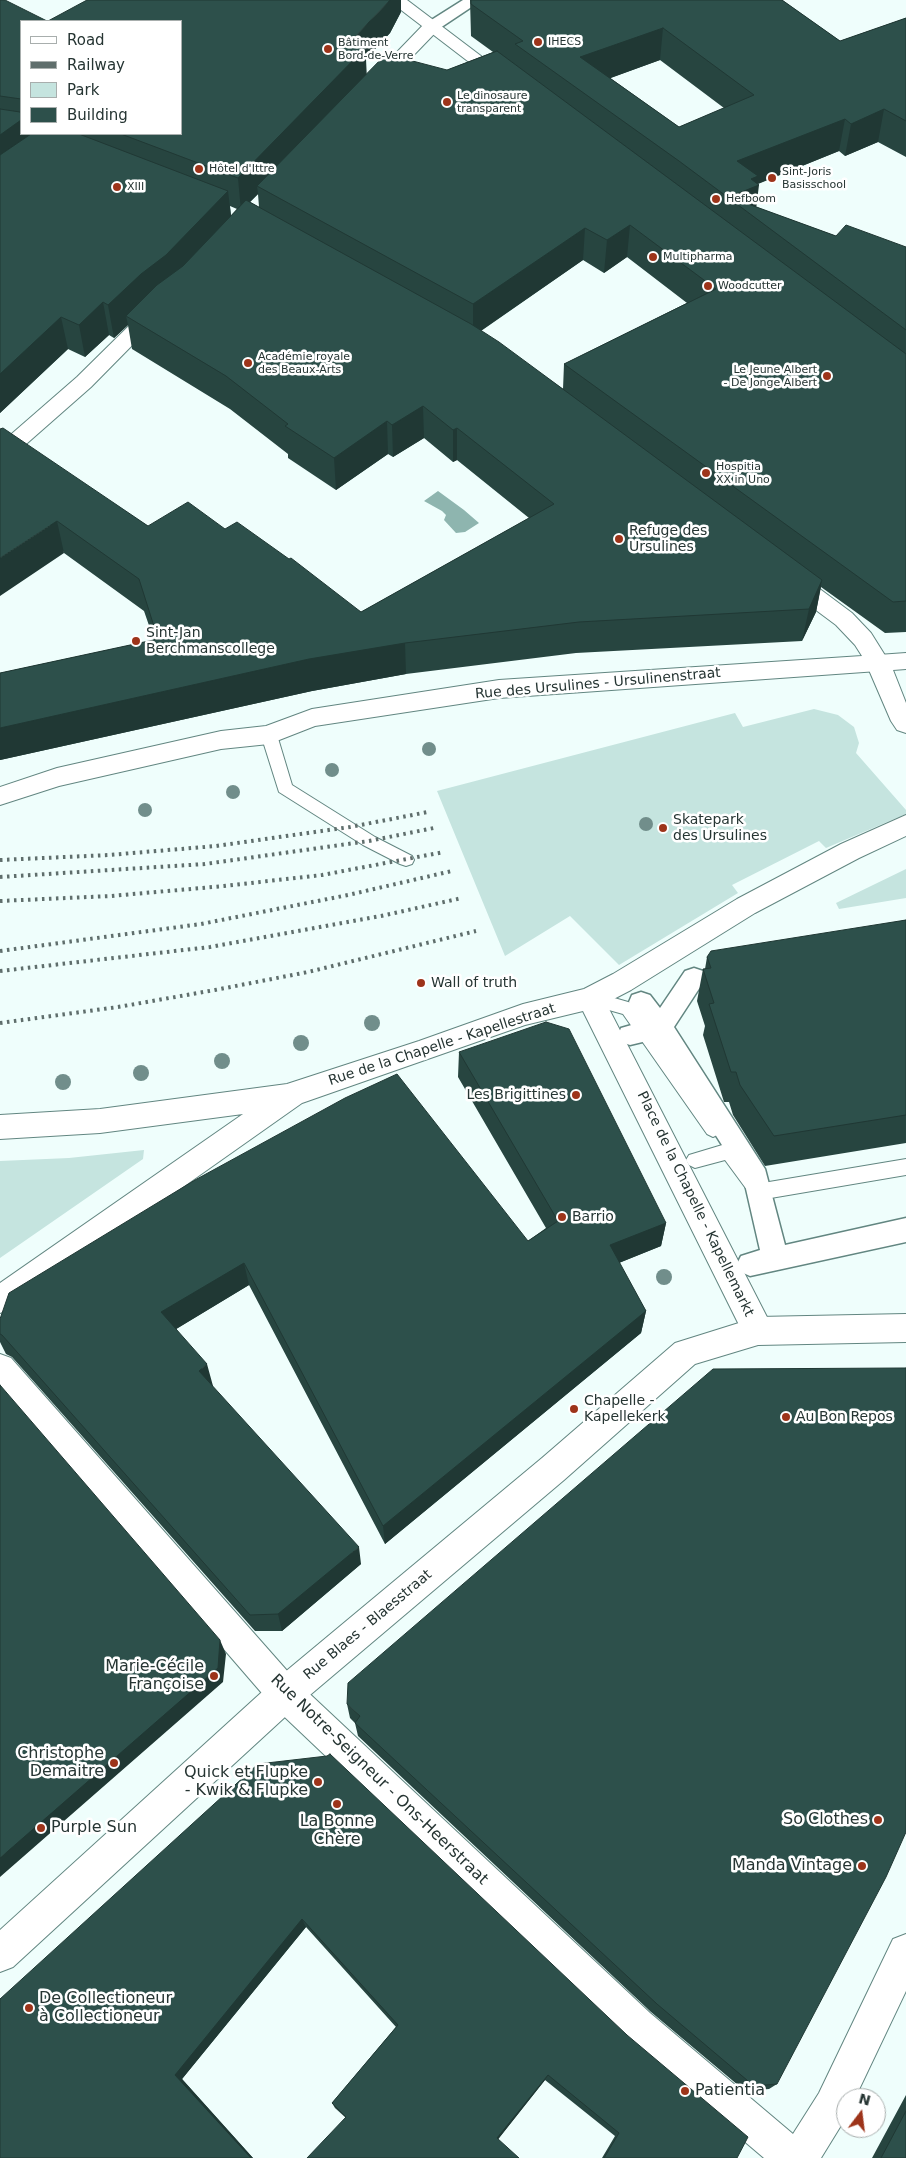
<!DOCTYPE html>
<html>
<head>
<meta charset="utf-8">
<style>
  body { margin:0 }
  #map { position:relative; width:906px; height:2158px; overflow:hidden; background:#effefc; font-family:"DejaVu Sans",sans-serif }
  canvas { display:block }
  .legend { position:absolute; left:20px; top:20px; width:162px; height:115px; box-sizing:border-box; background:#fff; border:1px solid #a8aead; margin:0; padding:6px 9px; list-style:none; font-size:15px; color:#263533 }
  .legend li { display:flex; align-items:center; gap:10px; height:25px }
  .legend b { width:25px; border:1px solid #a8aead }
  .north { position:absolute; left:836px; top:2088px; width:50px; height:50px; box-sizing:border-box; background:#fff; border:1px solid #a8aead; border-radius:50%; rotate:15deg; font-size:14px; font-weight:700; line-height:20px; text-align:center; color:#263533 }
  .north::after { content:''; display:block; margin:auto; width:18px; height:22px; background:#9d341a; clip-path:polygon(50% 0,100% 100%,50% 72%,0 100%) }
</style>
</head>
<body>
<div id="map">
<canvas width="906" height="2158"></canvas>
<ul class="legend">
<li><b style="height:6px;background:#fff"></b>Road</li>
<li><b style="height:6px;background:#5f6e6c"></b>Railway</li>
<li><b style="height:14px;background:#c5e4df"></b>Park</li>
<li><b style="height:14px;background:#2d504b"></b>Building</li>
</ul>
<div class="north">N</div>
</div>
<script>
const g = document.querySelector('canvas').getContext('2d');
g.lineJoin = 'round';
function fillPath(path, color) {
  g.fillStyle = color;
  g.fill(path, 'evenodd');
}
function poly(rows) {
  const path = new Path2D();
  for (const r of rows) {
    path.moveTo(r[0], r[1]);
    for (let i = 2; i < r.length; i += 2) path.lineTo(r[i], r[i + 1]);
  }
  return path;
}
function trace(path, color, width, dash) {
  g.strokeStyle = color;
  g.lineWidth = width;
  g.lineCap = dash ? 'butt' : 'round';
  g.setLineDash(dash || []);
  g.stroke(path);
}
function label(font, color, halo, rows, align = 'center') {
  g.font = font + ' "DejaVu Sans",sans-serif';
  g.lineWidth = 5;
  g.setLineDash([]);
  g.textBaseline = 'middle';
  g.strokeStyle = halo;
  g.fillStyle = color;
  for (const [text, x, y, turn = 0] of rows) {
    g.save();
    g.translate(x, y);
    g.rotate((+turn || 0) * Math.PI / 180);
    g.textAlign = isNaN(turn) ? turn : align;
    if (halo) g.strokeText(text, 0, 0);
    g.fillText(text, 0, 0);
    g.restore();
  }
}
const green = poly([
  [814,709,838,715,854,727,859,743,856,753,906,810,906,814,826,848,819,841,732,885,738,893,619,965,570,916,505,956,437,791,735,713,743,727],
  [906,869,906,898,839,909,836,903],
  [144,1150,143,1159,0,1258,0,1161,69,1158]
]);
const water = poly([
  [438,491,464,510,479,523,465,532,456,533,444,520,446,515,442,511,424,501]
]);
const service = poly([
  [269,729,274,731,277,735,292,785,375,837,412,856,414,860,412,864,406,866,400,864,363,845,279,792,261,735,264,731,269,729],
  [590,991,635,1004,719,1124,722,1129,719,1134,713,1137,707,1134,623,1014,584,1003,582,998,584,993,590,991],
  [729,1143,735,1146,763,1183,906,1159,906,1175,759,1200,753,1198,725,1160,695,1168,689,1165,686,1160,689,1155,729,1143]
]);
const pedestrian = poly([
  [463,0,482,0,437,30,425,30,423,27,425,24,463,0],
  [694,968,703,971,706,978,674,1027,765,1169,785,1245,906,1218,906,1242,750,1276,741,1272,737,1264,741,1256,760,1250,744,1180,655,1039,630,1045,621,1042,618,1035,621,1028,642,1022,629,1002,632,995,641,992,650,995,660,1008,685,971,694,968]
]);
const minor = poly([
  [431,22,437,23,440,27,437,31,382,88,370,88,367,84,370,80,425,23,431,22],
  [156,304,163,306,166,310,163,314,91,387,8,460,0,462,0,444,77,377,149,306,156,304],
  [789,570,797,572,852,613,871,633,886,657,890,663,886,669,878,671,499,698,315,726,269,744,221,749,59,786,0,805,0,787,57,768,221,731,266,726,312,709,499,680,862,656,855,645,836,625,781,584,778,578,781,572,789,570],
  [906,815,906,836,859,858,755,913,631,990,606,1003,769,1321,773,1331,769,1341,758,1345,747,1341,583,1011,525,1025,302,1103,10,1309,0,1313,0,1283,243,1114,100,1133,0,1139,0,1115,100,1109,287,1084,419,1041,523,1004,584,989,613,974,737,899,841,844,906,815],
  [0,1354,11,1358,297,1682,650,2013,806,2145,812,2158,764,2158,624,2039,273,1706,0,1390,0,1354]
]);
const tertiary = poly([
  [388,0,407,0,514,81,511,85,505,86,499,85,388,0],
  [906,653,906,669,893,670,906,703,906,733,897,730,891,721,866,663,870,657,878,655,906,653],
  [906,1314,906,1342,758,1345,695,1364,564,1480,297,1706,13,1967,0,1972,0,1930,273,1682,542,1458,675,1343,758,1317,906,1314],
  [906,1934,906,1991,855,2098,846,2098,845,2119,821,2158,780,2158,786,2145,819,2093,893,1939,906,1934]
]);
const rail = poly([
  [0,860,109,855,216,846,350,827,428,812],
  [0,877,205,864,369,841,434,828],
  [0,901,111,896,224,886,322,875,444,852],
  [0,951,201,924,348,895,452,871],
  [0,971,210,947,381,916,462,898],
  [0,1023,118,1007,215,990,308,972,476,931]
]);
const trees = [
  [429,749,7],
  [332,770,7],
  [233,792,7],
  [145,810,7],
  [646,824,7],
  [372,1023,8],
  [301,1043,8],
  [222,1061,8],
  [141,1073,8],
  [63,1082,8],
  [664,1277,8]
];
const wall = poly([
  [0,0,21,21,21,134,29,134,29,135,31,134,181,134,401,12,390,33,366,59,366,74,447,70,493,52,471,36,470,0,782,0,840,41,906,18,906,157,878,142,845,156,839,151,758,184,756,207,836,236,906,247,906,632,885,633,821,587,816,612,802,641,576,653,406,674,312,691,0,760,0,673,154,640,144,611,64,553,0,429,148,526,225,529,361,612,529,518,457,460,453,462,424,438,393,457,388,454,336,490,288,458,288,454,230,409,132,349,128,325,114,338,109,335,85,357,68,349,0,413],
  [660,60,724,108,679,127,610,78],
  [258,194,259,207,250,202],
  [230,206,237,209,231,216],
  [627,257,687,303,564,364,563,389,481,331,583,260,604,273],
  [906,920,906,1143,765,1166,733,1115,729,1102,724,1102,703,1035,705,1026,697,1001,703,969,705,969,707,957],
  [459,1052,666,1223,661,1246,619,1263,646,1311,641,1333,385,1544,249,1285,176,1329,213,1386,212,1386,361,1564,282,1631,255,1631,12,1357,6,1354,0,1342,0,1319,195,1180,528,1241,546,1228,458,1077],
  [347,1704,777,2084,769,2089,745,2091,651,2012,358,1736,355,1723,350,1718],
  [258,1764,737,2158,602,2158,615,2136,545,2080,498,2139,346,2118,335,2108,332,2103,396,2027,306,1927,182,2079,253,2158,0,2158],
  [906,2095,906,2158,872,2158]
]);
const shadedWall = poly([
  [390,0,401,0,401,12,390,33,366,59,367,80,257,186,258,194,241,211,238,178,348,44],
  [663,28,660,60,578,90,580,57],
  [884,109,878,142,845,156,851,124],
  [845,119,839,151,757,184,759,185,755,217,729,197,737,161],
  [21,120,21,134,29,134,32,150,0,172,0,135],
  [228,191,232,224,126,316,128,325,114,338,108,305],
  [630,225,627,257,604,273,607,240],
  [585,228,583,260,473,336,473,304],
  [103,302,109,335,85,357,79,325],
  [61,317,68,349,0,413,0,374],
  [423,406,424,438,393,457,392,425],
  [387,421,388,454,336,490,334,458],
  [457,428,457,460,453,462,453,430],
  [57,521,64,553,0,596,0,558],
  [822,580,816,612,802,641,809,609],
  [405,643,406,674,312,691,0,760,0,728,309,659],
  [666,1223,661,1246,606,1268,610,1245],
  [244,1263,249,1285,168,1334,161,1312],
  [646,1311,641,1333,385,1544,383,1526],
  [207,1364,213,1386,205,1392,199,1371],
  [359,1547,361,1564,282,1631,278,1614],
  [220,1640,226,1654,223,1682,0,1877,0,1858],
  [302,1919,306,1927,182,2079,253,2158,251,2158,175,2075],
  [548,2075,545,2080,496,2142,497,2138]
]);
const building = poly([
  [0,0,5,0,47,21,21,21,21,99,0,96,0,0],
  [87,0,390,0,348,44,365,48,238,178,121,134,181,134,181,21,48,21,87,0],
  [471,0,782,0,840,41,906,18,906,121,884,109,851,124,845,119,737,161,758,176,751,179,759,185,729,197,836,236,846,225,906,247,906,330,679,161,515,44,523,41,471,4,471,0],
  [663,28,754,95,679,127,580,57,663,28],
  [497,51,906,354,906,601,893,602,564,364,716,289,630,225,607,240,585,228,473,304,257,186,386,54,447,70,497,51],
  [0,109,20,112,21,114,21,120,0,135,0,109],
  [31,134,79,134,228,191,166,255,141,274,108,305,103,302,79,325,61,317,0,374,0,155,31,134],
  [246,200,471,324,499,342,822,580,809,609,579,622,405,643,309,659,0,728,0,673,158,639,139,579,57,521,0,558,0,429,3,428,148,526,188,502,225,529,237,522,289,559,291,558,361,612,554,504,457,428,453,430,423,406,392,425,387,421,334,458,285,426,288,424,226,376,126,316,157,285,183,266,246,200],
  [906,920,906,1115,774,1136,740,1085,736,1072,731,1072,709,1004,714,1003,703,969,711,968,707,957,711,951,906,920],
  [546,1022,569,1029,666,1223,610,1245,646,1311,383,1526,244,1263,161,1312,207,1364,199,1371,359,1547,278,1614,250,1615,2,1335,0,1334,0,1319,9,1293,195,1180,345,1098,397,1074,528,1241,558,1221,459,1052,546,1022],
  [906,1368,906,1832,886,1877,777,2084,754,2086,657,2004,355,1723,360,1716,347,1704,348,1683,713,1369,906,1368],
  [0,1385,220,1640,218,1668,0,1858,0,1385],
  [330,1754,627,2035,748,2137,737,2158,604,2158,619,2133,548,2075,497,2138,519,2158,307,2158,346,2117,332,2103,398,2025,302,1919,175,2075,251,2158,0,2158,0,1999,258,1764,327,1756,330,1754],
  [906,2111,906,2158,881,2158,906,2111]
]);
const markers = [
  [538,42,5,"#9d341a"],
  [328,49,5,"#9d341a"],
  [447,102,5,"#9d341a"],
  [199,169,5,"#9d341a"],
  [772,178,5,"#9d341a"],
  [117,187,5,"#9d341a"],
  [716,199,5,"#9d341a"],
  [653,257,5,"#9d341a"],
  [708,286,5,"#9d341a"],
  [248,363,5,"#9d341a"],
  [827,376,5,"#9d341a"],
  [706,473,5,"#9d341a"],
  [619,539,5,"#9d341a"],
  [136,641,5,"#9d341a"],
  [663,828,5,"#9d341a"],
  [421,983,5,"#9d341a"],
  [576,1095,5,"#9d341a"],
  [562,1217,5,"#9d341a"],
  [574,1409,5,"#9d341a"],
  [786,1417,5,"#9d341a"],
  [214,1676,5,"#9d341a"],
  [114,1763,5,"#9d341a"],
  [318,1782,5,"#9d341a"],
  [337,1804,5,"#9d341a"],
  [878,1820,5,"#9d341a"],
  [41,1828,5,"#9d341a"],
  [862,1866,5,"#9d341a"],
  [29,2008,5,"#9d341a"],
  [685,2091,5,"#9d341a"]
];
const farPoinames = [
  ["IHECS",548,42],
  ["Bâtiment",338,43],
  ["Bord-de-Verre",338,56],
  ["Le dinosaure",457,96],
  ["transparent",457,109],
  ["Hôtel d'Ittre",209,169],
  ["Sint-Joris",782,172],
  ["Basisschool",782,185],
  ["XIII",127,187],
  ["Hefboom",726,199],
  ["Multipharma",663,257],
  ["Woodcutter",718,286],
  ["Académie royale",258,357],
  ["des Beaux-Arts",258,370],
  ["Le Jeune Albert",817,370,"right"],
  ["- De Jonge Albert",817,383,"right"],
  ["Hospitia",716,467],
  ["ⅩⅩ in Uno",716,480]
];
const poiNames = [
  ["Refuge des",629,531],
  ["Ursulines",629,547],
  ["Sint-Jan",146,633],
  ["Berchmanscollege",146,649],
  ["Skatepark",673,820],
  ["des Ursulines",673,836],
  ["Wall of truth",431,983],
  ["Les Brigittines",566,1095,"right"],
  ["Barrio",572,1217],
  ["Chapelle -",584,1401],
  ["Kapellekerk",584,1417],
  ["Au Bon Repos",796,1417]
];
const streetNames = [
  ["Rue des Ursulines - Ursulinenstraat",598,684,-5],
  ["Rue de la Chapelle - Kapellestraat",442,1045,-18],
  ["Place de la Chapelle - Kapellemarkt",695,1204,64],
  ["Rue Blaes - Blaesstraat",368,1625,-40]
];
const nearPoinames = [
  ["Marie-Cécile",204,1667],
  ["Françoise",204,1685],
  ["Christophe",104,1754],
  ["Demaitre",104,1772],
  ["Quick et Flupke",308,1773],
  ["- Kwik & Flupke",308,1791],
  ["So Clothes",868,1820],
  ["La Bonne",337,1822,"center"],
  ["Chère",337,1840,"center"],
  ["Purple Sun",51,1828,"left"],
  ["Manda Vintage",852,1866],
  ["De Collectioneur",39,1999,"left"],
  ["à Collectioneur",39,2017,"left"],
  ["Patientia",695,2091,"left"]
];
const nearStreetnames = [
  ["Rue Notre-Seigneur - Ons-Heerstraat",379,1780,44]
];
fillPath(green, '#c5e4df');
fillPath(water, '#8eb5af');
trace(service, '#628681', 2);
trace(pedestrian, '#628681', 3);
trace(minor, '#628681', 2);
trace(tertiary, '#628681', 2);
fillPath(service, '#fff');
fillPath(pedestrian, '#fff');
fillPath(minor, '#fff');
fillPath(tertiary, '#fff');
trace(rail, '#5f6e6c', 4, [2.5, 4.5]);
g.fillStyle = '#718e8b';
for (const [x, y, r] of trees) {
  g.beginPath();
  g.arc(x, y, r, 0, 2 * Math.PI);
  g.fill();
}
fillPath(wall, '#274540');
fillPath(shadedWall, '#203834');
fillPath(building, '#2d504b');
trace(building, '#203834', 1);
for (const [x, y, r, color] of markers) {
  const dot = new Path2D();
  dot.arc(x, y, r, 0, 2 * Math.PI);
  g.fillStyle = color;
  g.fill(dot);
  trace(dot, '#fff', 2);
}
label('11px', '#263533', '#fff', farPoinames, 'left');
label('14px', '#263533', '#fff', poiNames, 'left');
label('14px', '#263533', '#fff', streetNames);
label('16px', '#263533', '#fff', nearPoinames, 'right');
label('16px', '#263533', '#fff', nearStreetnames);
</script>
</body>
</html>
